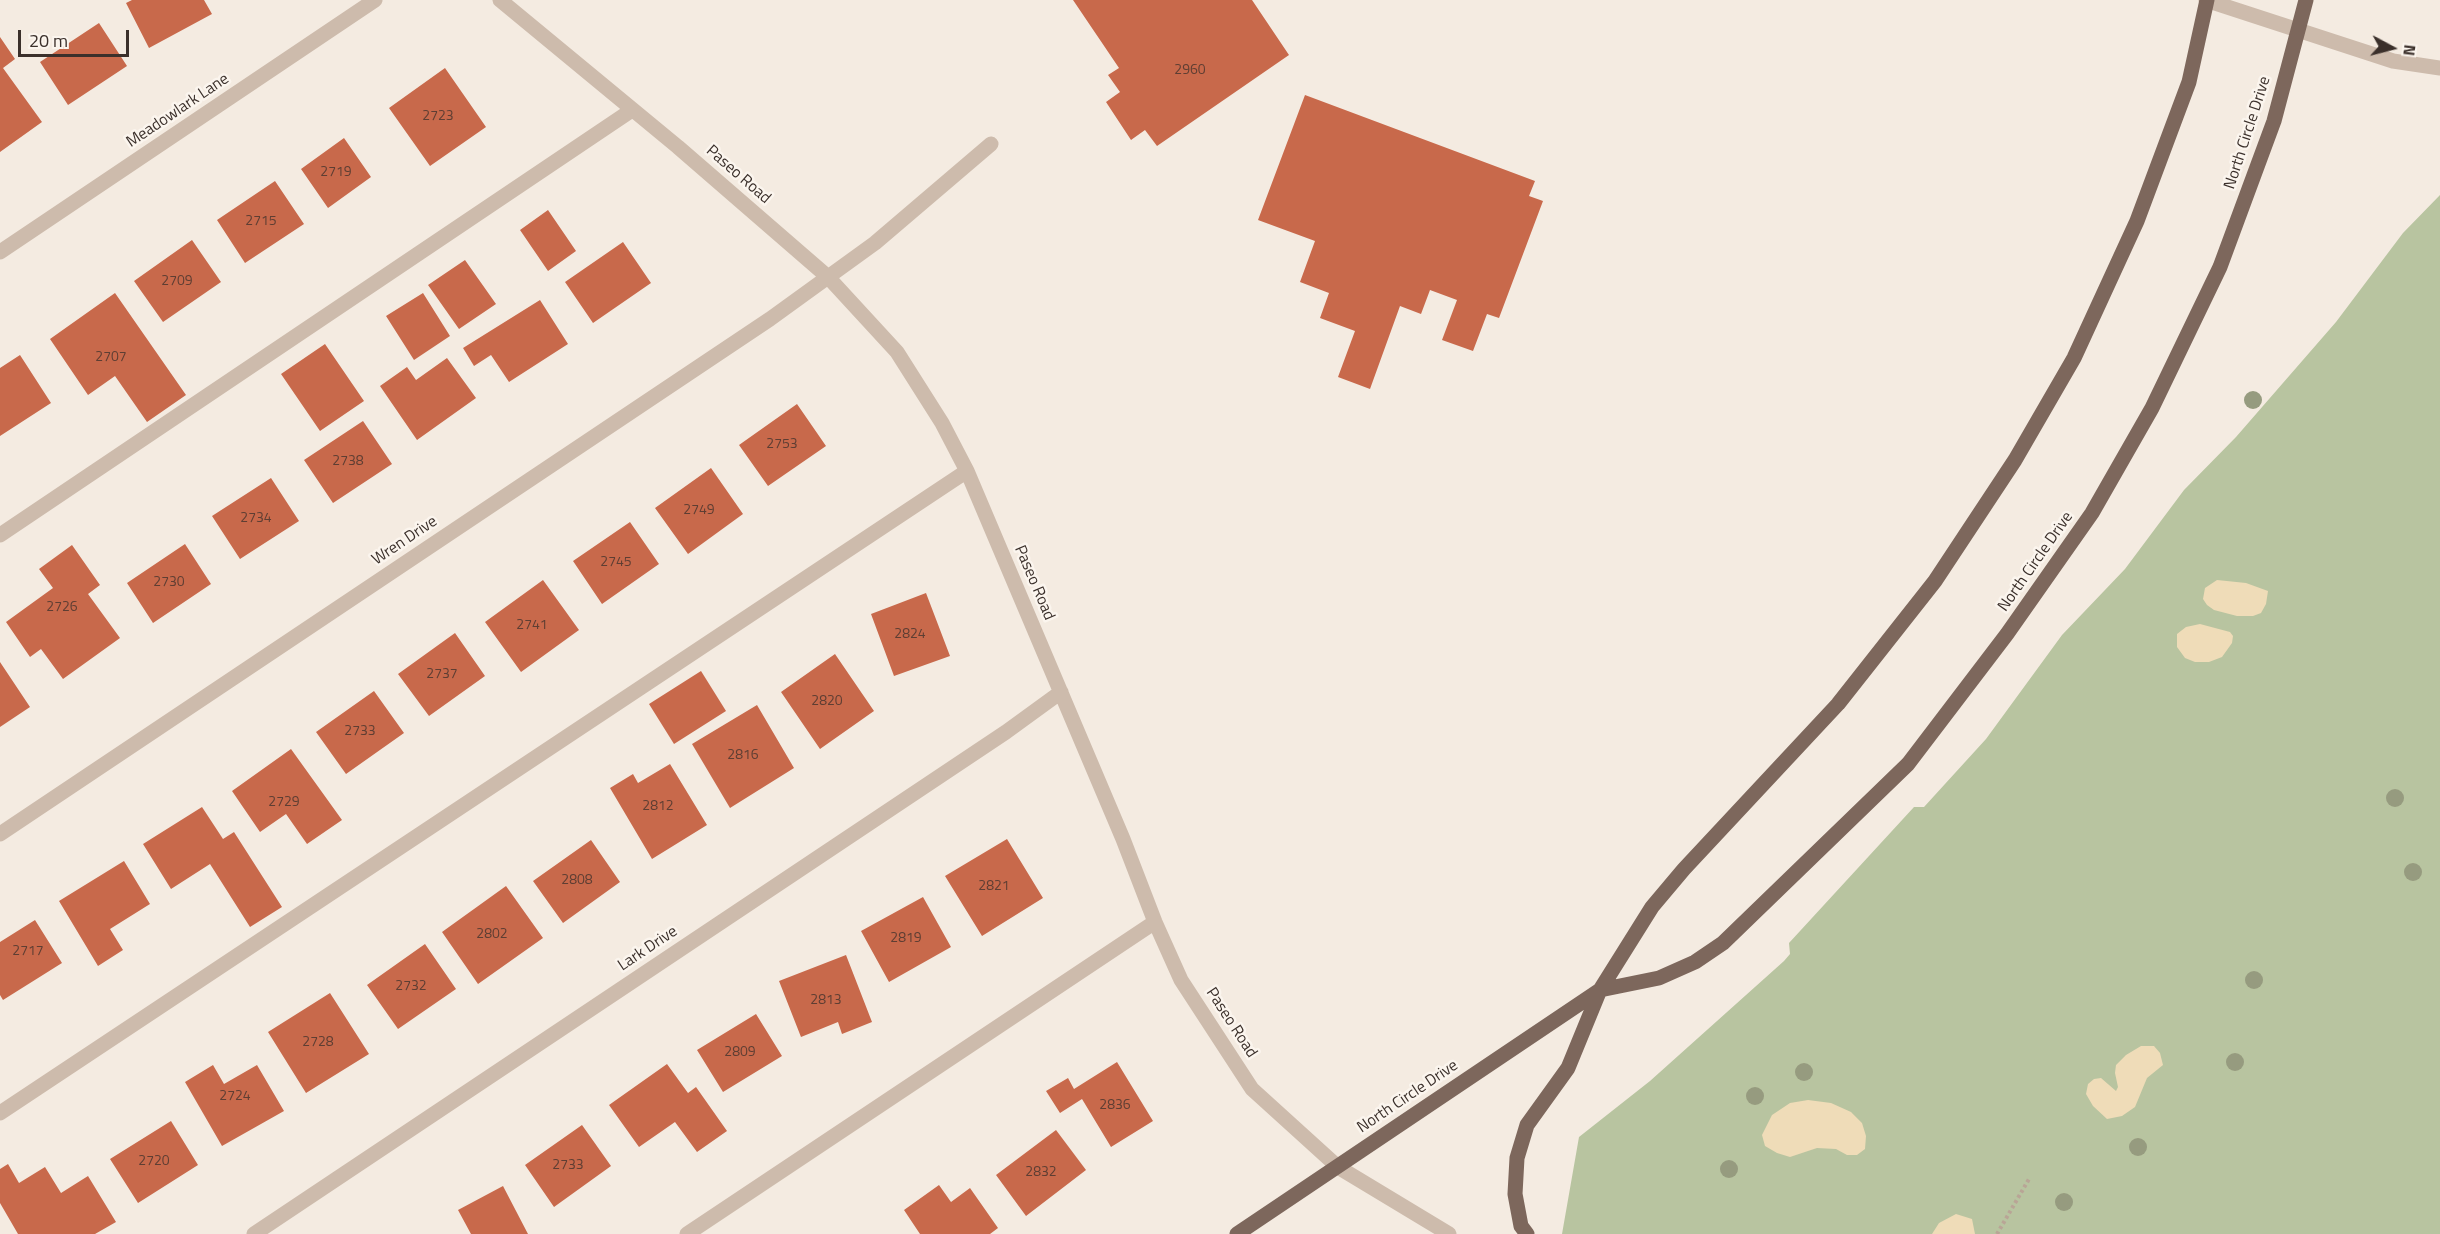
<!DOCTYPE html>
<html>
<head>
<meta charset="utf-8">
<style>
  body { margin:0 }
  #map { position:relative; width:2440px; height:1234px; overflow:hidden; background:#f4ebe1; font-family:"Titillium Web",sans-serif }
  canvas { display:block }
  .north { position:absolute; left:2362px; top:18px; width:60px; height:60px; -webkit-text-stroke:4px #fbf5ee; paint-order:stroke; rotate:97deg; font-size:16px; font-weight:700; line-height:24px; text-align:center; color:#3b302b }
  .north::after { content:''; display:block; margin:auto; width:21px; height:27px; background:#3b302b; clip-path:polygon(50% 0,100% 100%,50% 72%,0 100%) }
  .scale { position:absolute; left:18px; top:30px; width:111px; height:27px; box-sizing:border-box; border:3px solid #3b302b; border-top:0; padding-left:8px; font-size:18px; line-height:21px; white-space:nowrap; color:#3b302b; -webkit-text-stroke:4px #fbf5ee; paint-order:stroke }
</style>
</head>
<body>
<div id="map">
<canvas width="2440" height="1234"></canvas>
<div class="north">N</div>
<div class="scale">20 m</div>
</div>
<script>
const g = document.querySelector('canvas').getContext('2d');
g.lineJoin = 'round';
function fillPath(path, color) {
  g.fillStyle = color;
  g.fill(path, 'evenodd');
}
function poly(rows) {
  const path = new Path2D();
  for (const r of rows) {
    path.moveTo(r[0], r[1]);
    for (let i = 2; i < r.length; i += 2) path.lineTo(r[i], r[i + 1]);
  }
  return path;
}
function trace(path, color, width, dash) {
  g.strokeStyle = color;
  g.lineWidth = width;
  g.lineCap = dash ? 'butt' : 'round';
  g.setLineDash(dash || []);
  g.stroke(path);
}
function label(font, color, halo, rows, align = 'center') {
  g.font = font + ' "Titillium Web",sans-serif';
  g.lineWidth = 5;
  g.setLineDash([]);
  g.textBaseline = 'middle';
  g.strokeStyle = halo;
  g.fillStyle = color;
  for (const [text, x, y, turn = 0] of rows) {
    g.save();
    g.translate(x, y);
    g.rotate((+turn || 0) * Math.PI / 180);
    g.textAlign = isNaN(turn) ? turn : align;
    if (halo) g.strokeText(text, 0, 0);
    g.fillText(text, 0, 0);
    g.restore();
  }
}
const green = poly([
  [2440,195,2440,1234,1562,1234,1579,1137,1650,1081,1784,961,1790,954,1789,943,1914,807,1924,807,1986,739,2062,635,2125,569,2184,490,2236,437,2336,322,2403,233]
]);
const sand = poly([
  [2217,580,2246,583,2268,591,2266,604,2261,613,2253,616,2237,616,2214,610,2207,605,2203,599,2205,588],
  [2200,624,2230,632,2233,636,2232,643,2222,657,2209,662,2195,662,2185,658,2177,647,2177,634,2186,627],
  [2141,1046,2154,1046,2160,1053,2163,1065,2147,1078,2135,1107,2122,1116,2107,1119,2093,1106,2086,1094,2088,1084,2094,1079,2101,1078,2116,1091,2118,1087,2115,1073,2116,1065,2126,1055],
  [1808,1100,1831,1103,1851,1112,1862,1123,1866,1136,1865,1149,1857,1155,1847,1155,1836,1149,1817,1148,1790,1157,1777,1153,1765,1146,1762,1135,1772,1115,1790,1103],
  [1956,1214,1972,1219,1975,1234,1932,1234,1939,1223]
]);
const building = poly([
  [132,0,204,0,212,14,149,48,126,3],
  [1073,0,1252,0,1289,55,1157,146,1145,130,1131,140,1106,102,1120,92,1108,75,1119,68],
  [99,23,127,66,68,105,40,62],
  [0,37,15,59,3,68,42,122,0,152],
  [445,68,486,127,430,166,389,108],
  [1305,95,1535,181,1529,196,1543,201,1499,318,1487,314,1473,351,1442,340,1457,300,1430,290,1421,314,1400,306,1370,389,1338,377,1355,331,1320,318,1329,293,1300,282,1315,241,1258,220],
  [344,138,371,177,328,208,301,169],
  [275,181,304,224,245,263,217,220],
  [548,210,576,251,548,271,520,230],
  [192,240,221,282,163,322,134,281],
  [623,242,651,283,593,323,565,282],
  [465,260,496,304,459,329,428,285],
  [115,293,186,395,147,422,115,376,88,395,50,339],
  [423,293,450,336,414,360,386,316],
  [540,300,568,344,509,382,491,355,474,366,463,348],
  [325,344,364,401,320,431,281,374],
  [20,355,51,403,0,436,0,368],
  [447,358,476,398,417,440,380,386,407,367,416,380],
  [797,404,826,446,768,486,739,445],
  [363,421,392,464,333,503,304,460],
  [711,468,743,514,688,554,655,508],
  [271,478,299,521,240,559,212,516],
  [630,522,659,564,602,604,573,561],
  [185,544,211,584,153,623,127,583],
  [72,545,100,585,88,594,120,638,63,679,41,649,30,657,6,622,53,588,39,569],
  [543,580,579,630,521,672,485,622],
  [926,593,950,656,894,676,871,614],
  [455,633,485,676,429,716,398,674],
  [835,654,874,711,820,749,781,692],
  [0,662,30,707,0,727],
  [701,671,726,711,674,744,649,704],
  [374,691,404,733,346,774,316,732],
  [757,705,794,768,730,808,692,744],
  [291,749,342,820,307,844,286,814,260,832,232,791],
  [670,764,707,825,652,859,610,788,633,774,638,783],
  [202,807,223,839,234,832,282,907,250,927,210,864,171,889,143,844],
  [1007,839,1043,898,982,936,945,876],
  [591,840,620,882,563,923,533,881],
  [124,861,150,904,110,929,123,950,98,966,59,901],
  [506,886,543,938,478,984,442,932],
  [923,897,951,947,889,982,861,931],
  [35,920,62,963,3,1000,0,995,0,942],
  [425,944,456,989,398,1029,367,985],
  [846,955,872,1022,842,1034,838,1022,801,1037,779,981],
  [330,993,369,1054,306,1093,268,1032],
  [756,1014,782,1056,723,1092,697,1050],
  [1117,1062,1153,1121,1111,1147,1082,1099,1060,1113,1046,1091,1068,1078,1074,1089],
  [667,1064,688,1093,696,1087,727,1131,697,1152,675,1122,639,1147,609,1105],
  [213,1065,224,1084,257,1065,284,1111,222,1146,185,1082],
  [171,1121,198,1165,138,1203,110,1159],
  [582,1125,611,1166,554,1207,525,1165],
  [1056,1130,1086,1170,1026,1216,996,1175],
  [8,1164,19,1183,45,1167,61,1193,88,1176,116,1222,95,1234,18,1234,0,1203,0,1169],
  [939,1185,951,1202,970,1188,998,1228,990,1234,920,1234,904,1210],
  [503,1186,528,1234,471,1234,458,1210]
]);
const path = poly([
  [1997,1234,2029,1179]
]);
const minor = poly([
  [500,0,678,147,828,277,897,352,942,423,967,471,1123,839,1155,922,1181,980,1252,1089,1338,1167,1449,1234],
  [2206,0,2393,61,2440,68],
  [0,252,375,0],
  [0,535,632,110],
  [0,834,770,319,875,243,991,144],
  [0,1113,967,471],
  [254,1234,1006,732,1061,692],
  [687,1234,1155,922]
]);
const major = poly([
  [1237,1234,1600,990,1659,978,1695,962,1723,943,1908,764,2007,634,2092,513,2152,408,2220,267,2274,121,2306,0],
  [1527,1234,1521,1226,1515,1194,1517,1158,1527,1125,1568,1068,1600,990,1652,907,1684,869,1838,704,1935,581,2015,460,2074,358,2137,221,2189,82,2207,0]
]);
const trees = [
  [2253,400],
  [2395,798],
  [2413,872],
  [2254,980],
  [2235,1062],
  [1804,1072],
  [1755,1096],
  [2138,1147],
  [1729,1169],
  [2064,1202]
];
const numberNames = [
  ["2960",1190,71],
  ["2723",438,117],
  ["2719",336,173],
  ["2715",261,222],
  ["2709",177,282],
  ["2707",111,358],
  ["2753",782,445],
  ["2738",348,462],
  ["2749",699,511],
  ["2734",256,519],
  ["2745",616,563],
  ["2730",169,583],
  ["2726",62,608],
  ["2741",532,626],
  ["2824",910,635],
  ["2737",442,675],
  ["2820",827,702],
  ["2733",360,732],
  ["2816",743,756],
  ["2729",284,803],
  ["2812",658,807],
  ["2808",577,881],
  ["2821",994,887],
  ["2802",492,935],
  ["2819",906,939],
  ["2717",28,952],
  ["2732",411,987],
  ["2813",826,1001],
  ["2728",318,1043],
  ["2809",740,1053],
  ["2724",235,1097],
  ["2836",1115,1106],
  ["2720",154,1162],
  ["2733",568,1166],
  ["2832",1041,1173]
];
const streetNames = [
  ["Meadowlark Lane",178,111,-34],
  ["North Circle Drive",2248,133,-72],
  ["Paseo Road",738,175,41],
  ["Wren Drive",405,541,-34],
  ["North Circle Drive",2036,562,-55],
  ["Paseo Road",1034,583,67],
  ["Lark Drive",648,949,-34],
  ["Paseo Road",1231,1023,57],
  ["North Circle Drive",1408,1097,-34]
];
fillPath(green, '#b8c4a0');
fillPath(sand, '#efdcb8');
fillPath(building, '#c8694b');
trace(path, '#b9a596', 4, [3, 3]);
trace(minor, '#cdbbac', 15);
trace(major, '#7d675c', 15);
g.fillStyle = '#969b7f';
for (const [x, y] of trees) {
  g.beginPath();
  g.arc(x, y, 9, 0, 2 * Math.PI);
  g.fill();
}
label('14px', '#5e3e33', null, numberNames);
label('16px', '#3b302b', '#fbf5ee', streetNames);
</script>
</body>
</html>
